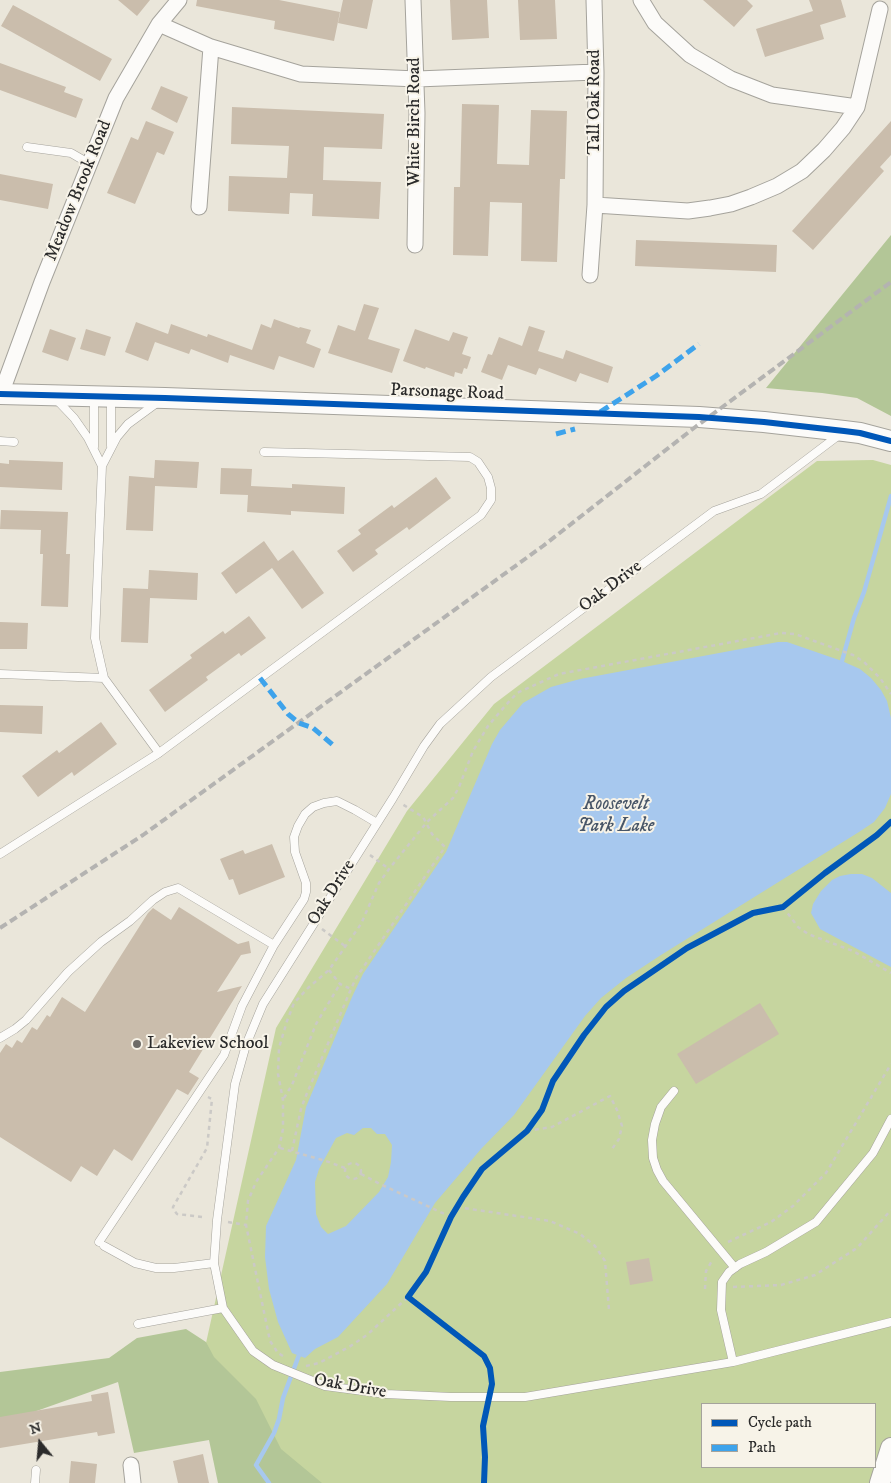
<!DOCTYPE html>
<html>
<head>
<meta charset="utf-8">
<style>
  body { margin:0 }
  #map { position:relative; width:891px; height:1483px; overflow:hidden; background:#eae6da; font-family:"IM FELL DW Pica",serif }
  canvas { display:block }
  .legend { position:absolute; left:701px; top:1403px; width:175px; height:65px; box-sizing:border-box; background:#f7f3e8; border:1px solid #a5a39c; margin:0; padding:6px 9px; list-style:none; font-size:15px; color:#2b2b2b }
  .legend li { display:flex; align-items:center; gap:10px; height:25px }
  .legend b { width:25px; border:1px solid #a5a39c }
  .north { position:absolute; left:15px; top:1418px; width:50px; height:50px; -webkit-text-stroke:4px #f7f3e8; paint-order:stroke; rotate:343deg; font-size:14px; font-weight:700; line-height:20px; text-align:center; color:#2b2b2b }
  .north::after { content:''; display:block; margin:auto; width:18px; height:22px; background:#2b2b2b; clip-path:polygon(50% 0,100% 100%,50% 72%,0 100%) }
</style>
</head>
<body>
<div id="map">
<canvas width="891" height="1483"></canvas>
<ul class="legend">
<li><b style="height:6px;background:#0057b8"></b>Cycle path</li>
<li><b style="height:6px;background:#3ea3eb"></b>Path</li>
</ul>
<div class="north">N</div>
</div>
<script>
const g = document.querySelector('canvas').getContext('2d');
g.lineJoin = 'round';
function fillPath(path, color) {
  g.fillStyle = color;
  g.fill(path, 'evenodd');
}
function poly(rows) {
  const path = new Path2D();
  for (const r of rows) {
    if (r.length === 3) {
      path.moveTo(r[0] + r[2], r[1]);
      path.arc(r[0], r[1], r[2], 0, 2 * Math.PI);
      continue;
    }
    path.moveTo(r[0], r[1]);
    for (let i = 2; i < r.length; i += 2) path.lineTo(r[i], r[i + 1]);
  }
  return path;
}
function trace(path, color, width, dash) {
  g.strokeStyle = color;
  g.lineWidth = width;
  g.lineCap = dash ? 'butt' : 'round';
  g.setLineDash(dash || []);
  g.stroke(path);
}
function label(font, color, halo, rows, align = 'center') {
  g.font = font + ' "IM FELL DW Pica",serif';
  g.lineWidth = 4;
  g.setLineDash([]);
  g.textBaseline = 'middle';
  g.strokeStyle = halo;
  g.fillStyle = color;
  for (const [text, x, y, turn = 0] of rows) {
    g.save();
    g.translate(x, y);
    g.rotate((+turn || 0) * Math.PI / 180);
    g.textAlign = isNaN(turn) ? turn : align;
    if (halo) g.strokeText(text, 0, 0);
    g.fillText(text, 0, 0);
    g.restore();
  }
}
const green = poly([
  [873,460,891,465,891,1483,220,1483,198,1379,276,1028,407,811,494,704,817,461],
  [702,1404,875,1404,875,1467,702,1467]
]);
const forest = poly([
  [891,235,891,416,857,398,822,393,766,388],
  [186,1329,206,1342,214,1357,256,1399,281,1449,322,1483,218,1483,209,1440,134,1453,118,1382,0,1424,0,1372,109,1358,137,1338]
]);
const water = poly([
  [778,642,787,642,842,661,860,669,871,678,881,690,887,701,891,718,891,794,885,808,874,822,859,832,661,955,626,978,601,998,585,1016,514,1115,481,1149,435,1203,387,1284,338,1337,315,1349,305,1358,292,1353,278,1322,269,1289,265,1257,266,1226,296,1160,306,1107,352,997,363,974,446,852,492,744,500,730,523,703,551,687,580,679],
  [363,1128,371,1128,377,1134,385,1134,392,1145,391,1162,388,1177,379,1192,346,1226,328,1234,321,1227,316,1214,315,1182,319,1169,336,1138,347,1133,354,1135],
  [851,874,862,874,872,878,891,893,891,967,820,929,811,913,813,904,821,891,832,880,840,876]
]);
const stream = poly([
  [842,661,854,618,864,592,891,496],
  [269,1483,256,1465,274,1433,279,1419,283,1398,299,1355]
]);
const building = poly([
  [118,0,150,0,137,16],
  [197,0,279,0,340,12,334,41,274,29,275,21,196,6],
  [343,0,373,0,367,29,338,23],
  [450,0,487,0,489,38,452,40],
  [518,0,555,0,557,39,520,40],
  [703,0,747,0,753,6,734,27],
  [809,0,841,0,846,17,820,25,824,39,765,57,756,29,813,11],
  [13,5,112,59,100,81,1,26],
  [0,63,66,87,64,92,83,99,76,118,0,90],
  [161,86,188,97,177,123,151,109],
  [462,104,499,105,497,164,529,165,531,110,567,111,565,179,560,179,557,262,521,261,522,203,490,202,488,256,453,255,454,187,460,187],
  [232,107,384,114,382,149,324,147,323,180,381,182,379,219,312,216,313,194,290,193,289,214,228,211,229,176,287,178,289,146,231,144],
  [146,121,174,132,164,155,157,152,135,204,107,193,131,137,138,140],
  [891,121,891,155,880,167,884,171,813,250,792,231],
  [0,174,53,184,48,209,0,200],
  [636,240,777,245,776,272,635,266],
  [364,304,379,308,368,339,400,349,392,373,328,353,338,325,355,331],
  [274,319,299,328,300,327,311,330,306,343,321,349,314,368,279,356,274,370,230,355,228,363,191,349,189,354,155,342,148,361,125,352,136,322,168,334,171,324,207,337,208,334,252,350,261,324,271,328],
  [529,326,545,331,538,351,563,359,566,350,613,367,608,383,580,373,576,382,539,368,536,375,508,365,502,380,481,372,488,354,492,355,499,337,522,346],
  [50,329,76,338,68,361,42,352],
  [86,329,111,337,105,356,80,349],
  [415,329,449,341,453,332,468,337,462,354,471,357,467,369,464,368,462,374,455,372,454,377,426,367,425,369,403,361],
  [9,460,63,462,62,490,0,487,0,463,9,464],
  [155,460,199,462,197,488,155,486,153,531,126,530,129,476,154,478],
  [221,468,252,469,251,486,292,488,292,484,345,487,344,514,291,511,291,515,247,512,248,495,220,494],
  [436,477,451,498,409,530,407,527,375,550,378,554,353,572,337,551,361,534,358,530,392,505,394,508],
  [1,510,68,512,66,554,70,554,68,607,41,606,43,554,40,554,41,530,0,529],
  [264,541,278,561,293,550,324,593,302,609,272,568,236,594,221,573],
  [149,570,198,573,197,600,150,598,148,643,121,642,123,588,148,589],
  [249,616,266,638,241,656,239,653,206,677,208,680,165,712,149,690,192,658,190,655,223,631,225,634],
  [0,622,28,623,27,649,0,649],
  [0,705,43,706,42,734,0,732],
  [101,722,117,744,74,776,72,772,38,797,22,776,57,750,59,753],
  [272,844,285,877,239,895,233,879,229,880,220,859,243,850,245,854],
  [179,907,238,944,249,941,251,953,241,955,217,992,242,986,189,1072,199,1078,188,1095,177,1089,132,1161,114,1149,97,1176,81,1166,71,1182,0,1137,0,1053,6,1044,12,1048,17,1040,22,1043,32,1027,37,1030,47,1015,50,1017,62,997,85,1012,148,913,153,908,171,920],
  [760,1003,779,1034,696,1084,677,1054],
  [649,1258,653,1281,630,1285,626,1262],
  [108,1392,115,1433,98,1436,97,1432,0,1448,0,1417,92,1401,91,1395],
  [203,1454,209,1483,178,1483,173,1461],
  [71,1461,97,1464,95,1483,69,1483]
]);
const path = poly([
  [370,855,389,869],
  [783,907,798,927,808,934,853,951,891,973],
  [322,929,345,946],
  [329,970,340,984,351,989],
  [284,1098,292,1085,316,1024,340,984],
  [527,1131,552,1127,610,1096,617,1110,622,1126,619,1139,612,1149],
  [280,1148,326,1161,345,1168],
  [292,1151,301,1109,305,1098,351,989,356,978,445,847,432,834,423,817,402,804],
  [353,1171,8],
  [361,1174,380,1184,451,1217],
  [457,1207,550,1221,580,1234,595,1246,605,1261,609,1310],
  [202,1217,177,1214,173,1209,173,1207,207,1148,212,1099,208,1097],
  [228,1222,246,1225],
  [728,1242,771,1222,793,1206,826,1173,891,1064],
  [733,1287,781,1285,815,1275,857,1248,891,1210],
  [705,1289,706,1271,713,1259],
  [408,1297,484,1356,490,1368,492,1384],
  [283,1356,278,1353,270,1341,246,1225,248,1201,256,1182,279,1148,283,1129,283,1100,278,1074,279,1048,287,1021,294,1003,308,988,329,970,361,924,379,883,389,869,427,822,453,798,459,787,473,751,488,726,505,706,517,693,559,674,781,633,795,634,853,655,864,662,880,678,891,694],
  [306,1366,319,1363,349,1347,367,1335,408,1297,426,1272,451,1217,463,1197,482,1169,527,1131,542,1110,553,1081,584,1035,606,1007,624,991,687,948,753,913,783,907,825,873,877,835,891,822]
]);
const service = poly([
  [27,147,71,153,90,164],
  [55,398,74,418,88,438,102,466],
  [111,398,111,446],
  [158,402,128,424,117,437,102,466,95,638,104,678,159,753],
  [839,435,761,494,714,511,491,677,440,724,424,746,393,798,263,1004,246,1045,235,1084,217,1220,214,1263,223,1308,253,1351,273,1365,325,1386,386,1394,451,1397,525,1397,733,1362,891,1322],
  [0,441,14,442],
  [94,447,94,398],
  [0,674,104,678],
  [0,854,159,753,481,515,491,500,491,488,488,477,478,462,470,457,264,452],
  [0,1038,15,1029,26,1020,68,972,101,942,130,921,153,900,165,892,178,888,274,945],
  [674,1091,661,1107,655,1124,652,1140,653,1158,657,1170,663,1181,735,1268],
  [99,1242,224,1055,242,1006,274,945,304,899,306,892,306,883,295,852,294,837,298,826,305,814,313,807,324,803,337,801,355,810,377,823],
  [104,1246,135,1263,156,1268,174,1268,214,1263],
  [138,1324,223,1308],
  [733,1362,721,1310,722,1282,729,1272,740,1264,766,1252,816,1222,873,1153,891,1119],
  [35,1483,36,1470]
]);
const minor = poly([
  [413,0,417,113,415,245],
  [641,0,655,23,690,55,731,79,772,95,857,107],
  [159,24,211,47,301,74,417,79,596,72],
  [595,205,688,211,710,208,731,204,751,197,777,186,802,171,824,150,843,128,857,107,880,9],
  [199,207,211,47],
  [590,275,595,205,596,72,594,0],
  [1,394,42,282,116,98,159,24,179,0],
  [131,1465,133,1483]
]);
const tertiary = poly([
  [0,394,165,398,699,417,764,422,844,431,860,433,891,441],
  [880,1483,891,1448]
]);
const rail = poly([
  [0,928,143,835,543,546,694,428,891,282]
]);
const quiet = poly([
  [600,412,656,376,699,344],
  [556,434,575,429],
  [260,678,288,714,299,723,313,728,334,746]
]);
const cycleway = poly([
  [0,394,165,398,699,417,764,422,844,431,860,433,891,441],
  [484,1483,485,1457,483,1426,492,1384,490,1368,484,1356,408,1297,426,1272,451,1217,463,1197,482,1169,527,1131,542,1110,553,1081,584,1035,606,1007,624,991,687,948,753,913,783,907,825,873,877,835,891,822]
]);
const markers = [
  [137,1044,5,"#6e6c68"]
];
const streetNames = [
  ["Tall Oak Road",595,102,-90],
  ["White Birch Road",415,122,-90],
  ["Meadow Brook Road",79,191,-68],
  ["Parsonage Road",447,393,2],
  ["Oak Drive",611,587,-37],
  ["Oak Drive",332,893,-58],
  ["Oak Drive",350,1387,10]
];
const poiNames = [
  ["Lakeview School",147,1044]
];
const waterNames = [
  ["Roosevelt",616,805],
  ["Park Lake",616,827]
];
fillPath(green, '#c6d59f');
fillPath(forest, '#b3c697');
fillPath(water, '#a7c8ee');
trace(stream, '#a7c8ee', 4.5);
fillPath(building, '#cabdac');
trace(service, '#a5a39c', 9);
trace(minor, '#a5a39c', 17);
trace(tertiary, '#a5a39c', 22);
trace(path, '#cbc9c6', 2.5, [4, 4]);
trace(service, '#fcfbf9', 8);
trace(minor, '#fcfbf9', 15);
trace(tertiary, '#fcfbf9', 20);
trace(rail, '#b4b3b1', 4, [8, 4]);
trace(quiet, '#3ea3eb', 5, [10, 5]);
trace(cycleway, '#0057b8', 6);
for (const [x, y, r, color] of markers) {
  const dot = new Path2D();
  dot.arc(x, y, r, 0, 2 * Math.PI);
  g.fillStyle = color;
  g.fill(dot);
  trace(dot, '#f7f3e8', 2);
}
label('18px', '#2b2b2b', '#f7f3e8', streetNames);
label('18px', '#2b2b2b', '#f7f3e8', poiNames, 'left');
label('italic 19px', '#485668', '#f7f3e8', waterNames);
</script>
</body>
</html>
